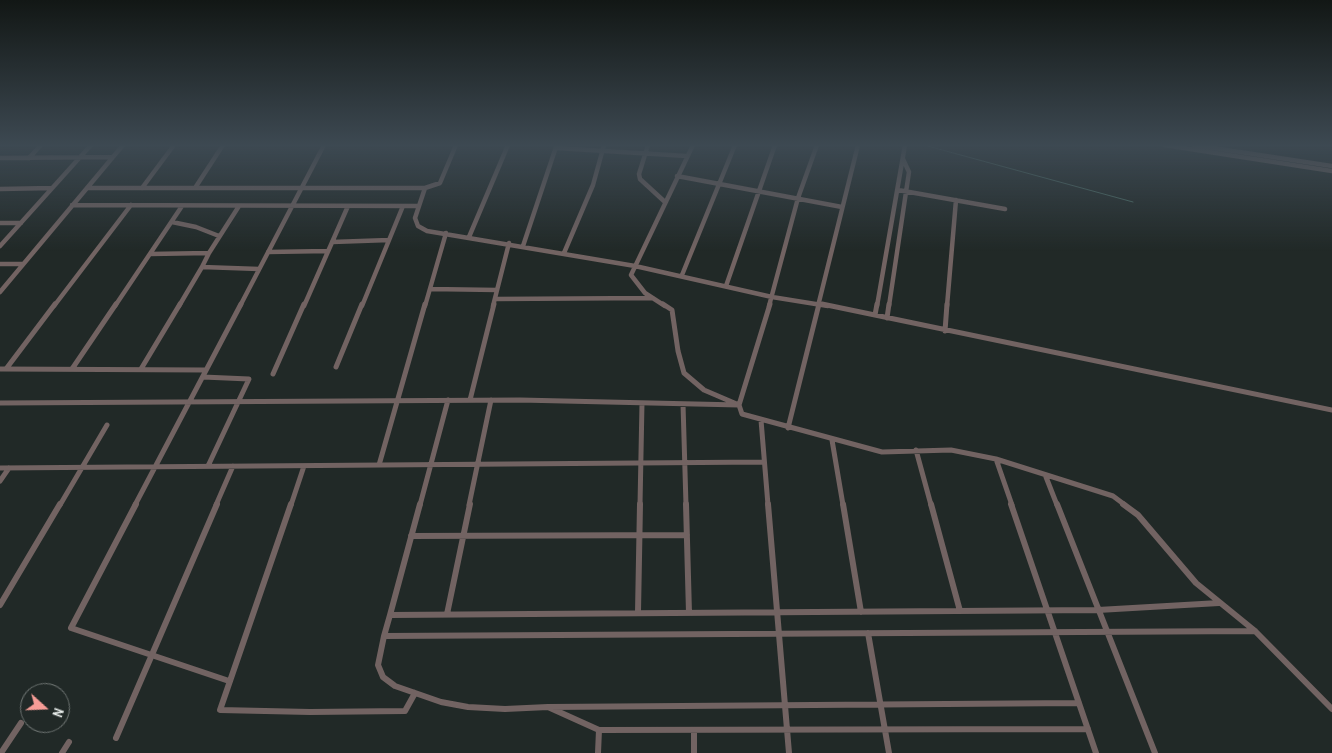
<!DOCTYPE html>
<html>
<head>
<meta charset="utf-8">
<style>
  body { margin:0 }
  #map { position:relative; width:1332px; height:753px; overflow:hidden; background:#212927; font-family:"Archivo Narrow",sans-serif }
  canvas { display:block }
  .north { position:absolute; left:20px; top:683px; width:50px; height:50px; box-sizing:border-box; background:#212927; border:1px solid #717775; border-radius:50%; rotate:110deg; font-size:14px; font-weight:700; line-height:20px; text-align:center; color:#e8edeb }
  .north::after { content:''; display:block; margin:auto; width:18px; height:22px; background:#f59c96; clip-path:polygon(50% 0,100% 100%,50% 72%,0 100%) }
</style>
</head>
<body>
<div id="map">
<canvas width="1332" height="753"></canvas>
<div class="north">N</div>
</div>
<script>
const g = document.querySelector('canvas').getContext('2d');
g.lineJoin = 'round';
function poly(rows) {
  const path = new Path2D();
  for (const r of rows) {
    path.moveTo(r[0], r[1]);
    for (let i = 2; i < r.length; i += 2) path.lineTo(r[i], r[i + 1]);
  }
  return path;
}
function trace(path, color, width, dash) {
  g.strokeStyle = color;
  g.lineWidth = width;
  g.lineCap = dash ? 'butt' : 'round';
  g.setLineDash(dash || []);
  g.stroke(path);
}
const stream = poly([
  [924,145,1133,202]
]);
const streetFar2 = poly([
  [456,145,440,183,425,188,415,218,418,226,427,231,635,266,772,297,828,306],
  [648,145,639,174,640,179,665,202],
  [1164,145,1332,171],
  [1194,145,1332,166],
  [556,148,687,156],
  [0,158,113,157],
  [29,158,41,145],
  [677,176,842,207],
  [87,188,425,188],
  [142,188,174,145],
  [195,188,223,145],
  [0,189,52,188],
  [898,190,1005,209],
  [72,205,419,206],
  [172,222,196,227,219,236],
  [0,223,21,223],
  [469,237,508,145],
  [332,242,389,240],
  [0,246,91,145],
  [523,246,556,147],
  [268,252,328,251],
  [209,253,239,206],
  [564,253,593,185,604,145],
  [150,254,209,253,202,267,259,269],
  [0,264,23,264],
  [682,275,735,145],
  [726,286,775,145],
  [430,289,497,290],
  [0,292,123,145],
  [495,299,653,298],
  [54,306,131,205],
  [115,306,182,206],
  [179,306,202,267],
  [240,306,324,145],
  [304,306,348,206],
  [362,306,403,206],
  [425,306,446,233],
  [493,306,509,243],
  [665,306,645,293,631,275,693,145],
  [769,306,798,198,817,145],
  [818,306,858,145],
  [877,306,905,145],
  [889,306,909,172,903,159],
  [947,306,956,200]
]);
const streetFar1 = poly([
  [663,304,672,310,678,351,684,373,704,390,739,405,742,414,882,452,951,450,996,459,1113,496,1125,505],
  [822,304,1332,410],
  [875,315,877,304],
  [887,318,889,304],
  [945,331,947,304],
  [336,367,362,304],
  [0,369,205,370],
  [6,369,55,304],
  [72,369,116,304],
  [141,369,180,304],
  [273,374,304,304],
  [203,377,249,379,208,466],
  [470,400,494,304],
  [0,403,520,400,739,405,770,304],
  [683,404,686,505],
  [761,420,768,505],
  [788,428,819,304],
  [832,440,843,505],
  [916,450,931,505],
  [996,459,1012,505],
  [379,465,425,304],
  [0,468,764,462],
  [1046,477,1057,505],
  [0,481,9,468],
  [60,505,107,425],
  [135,505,241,304],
  [216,505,233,466],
  [291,505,304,466],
  [420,505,448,400],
  [469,505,491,400],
  [640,505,642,403]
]);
const street = poly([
  [136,504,71,628,229,681],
  [291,504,220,710,310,712,405,711,415,693],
  [686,504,689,613],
  [768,504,789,753],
  [843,504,861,612],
  [931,504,960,611],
  [1011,504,1096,753],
  [1057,504,1155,753],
  [1123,504,1138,515,1196,583,1255,631,1332,709],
  [411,536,687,535],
  [1219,603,1098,610,390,615,384,636,1255,631],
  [0,605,60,504],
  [638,612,640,504],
  [447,614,470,504],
  [390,615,420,504],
  [868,633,889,753],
  [384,636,378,665,383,677,395,686,441,702,468,707,505,709,548,707],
  [1079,703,548,707,599,730,1088,729],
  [694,730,694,753],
  [116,738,217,504],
  [1,753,21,723],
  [62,753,69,742],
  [598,753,599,730]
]);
trace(stream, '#4f7269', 1);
trace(streetFar2, '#726362', 4.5);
trace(streetFar1, '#726362', 5);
trace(street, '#726362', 6);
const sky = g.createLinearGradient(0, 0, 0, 251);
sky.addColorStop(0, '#121715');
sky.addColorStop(0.58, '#3d4952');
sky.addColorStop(1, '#3d495200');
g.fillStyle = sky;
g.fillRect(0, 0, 1332, 251);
</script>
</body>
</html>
